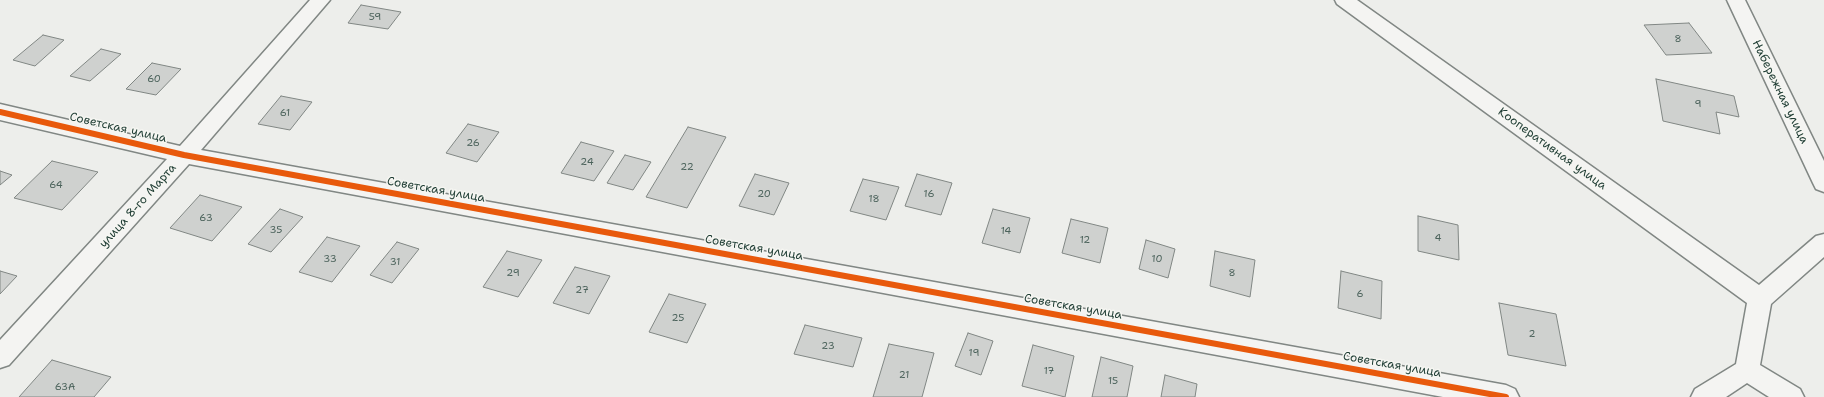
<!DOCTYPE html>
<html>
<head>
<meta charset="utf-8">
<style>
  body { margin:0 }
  canvas { display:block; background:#edeeeb }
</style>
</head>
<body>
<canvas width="1824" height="397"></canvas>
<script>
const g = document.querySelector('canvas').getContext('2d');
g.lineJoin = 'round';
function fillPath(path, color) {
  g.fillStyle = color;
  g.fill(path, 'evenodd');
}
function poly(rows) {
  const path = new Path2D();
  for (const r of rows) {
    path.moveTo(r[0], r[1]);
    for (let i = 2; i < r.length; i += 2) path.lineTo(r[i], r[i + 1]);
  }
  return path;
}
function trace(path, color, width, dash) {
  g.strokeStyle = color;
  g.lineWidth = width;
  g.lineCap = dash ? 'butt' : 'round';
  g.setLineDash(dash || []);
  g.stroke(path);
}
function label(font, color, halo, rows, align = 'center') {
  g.font = font + ' "Shantell Sans",sans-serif';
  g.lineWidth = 3;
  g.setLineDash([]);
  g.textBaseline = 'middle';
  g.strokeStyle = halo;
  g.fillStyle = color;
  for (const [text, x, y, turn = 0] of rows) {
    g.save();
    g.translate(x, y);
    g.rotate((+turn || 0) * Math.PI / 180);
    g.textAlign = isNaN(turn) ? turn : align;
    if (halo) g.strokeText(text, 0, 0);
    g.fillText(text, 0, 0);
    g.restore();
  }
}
const building = poly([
  [361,5,401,12,388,29,348,23,361,5],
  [1689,23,1712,53,1666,55,1644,25,1689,23],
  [43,35,64,40,35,66,13,60,43,35],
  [101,49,121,54,90,81,70,76,101,49],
  [152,63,181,69,156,95,126,89,152,63],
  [1656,79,1734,96,1739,117,1716,112,1720,134,1663,121,1656,79],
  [281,96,312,102,290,130,258,124,281,96],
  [468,124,499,132,477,162,446,153,468,124],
  [688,127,726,137,687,208,646,197,688,127],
  [581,142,614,151,594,181,561,173,581,142],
  [625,155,651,162,633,190,607,183,625,155],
  [52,161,98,172,62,210,14,198,52,161],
  [0,171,12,175,0,185,0,171],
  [755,174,789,183,774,215,739,206,755,174],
  [917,174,952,183,941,215,905,206,917,174],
  [863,179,899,187,886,220,850,211,863,179],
  [200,195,242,207,212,241,170,228,200,195],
  [280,209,303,217,271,252,248,244,280,209],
  [993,209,1030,218,1020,253,982,243,993,209],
  [1418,216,1458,225,1459,260,1418,251,1418,216],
  [1071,219,1108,228,1100,263,1062,253,1071,219],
  [327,237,360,246,332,282,299,272,327,237],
  [1146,240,1175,249,1168,278,1139,269,1146,240],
  [397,242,419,249,392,283,370,275,397,242],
  [507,251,542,260,518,297,483,287,507,251],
  [1215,251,1255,260,1250,297,1210,286,1215,251],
  [575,267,610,276,589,314,553,303,575,267],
  [0,271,17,276,0,294,0,271],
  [1341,271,1382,281,1381,319,1338,308,1341,271],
  [669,294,706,304,687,343,649,332,669,294],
  [1499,303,1556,314,1566,366,1508,355,1499,303],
  [805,325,862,338,853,367,794,354,805,325],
  [968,333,993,341,981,375,955,366,968,333],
  [889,344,934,353,922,397,873,397,889,344],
  [1033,345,1074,356,1065,397,1022,386,1033,345],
  [1101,357,1133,366,1127,397,1092,397,1101,357],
  [52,360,111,377,94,397,19,397,52,360],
  [1165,375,1197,384,1195,397,1161,397,1165,375]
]);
const street = poly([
  [310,0,330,0,201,150,1506,385,1515,389,1519,397,1443,397,189,164,9,365,0,368,0,340,167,159,0,120,0,104,180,146,310,0],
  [1335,0,1357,0,1759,285,1816,236,1824,234,1824,257,1771,304,1760,365,1800,389,1804,397,1769,397,1747,383,1726,397,1691,397,1695,389,1736,364,1747,303,1337,4,1335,0],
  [1727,0,1745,0,1824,161,1824,192,1816,189,1813,183,1727,0]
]);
const cycleway = poly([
  [0,112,184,155,1506,397]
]);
const numberNames = [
  ["59",375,17],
  ["8",1678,39],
  ["60",154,79],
  ["9",1698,104],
  ["61",285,113],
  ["26",473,143],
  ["24",587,162],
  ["22",687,167],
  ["64",56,185],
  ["20",764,194],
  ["16",929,194],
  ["18",874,199],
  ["63",206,218],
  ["35",276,230],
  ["14",1006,231],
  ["4",1438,238],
  ["12",1085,240],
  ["33",330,259],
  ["10",1157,259],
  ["31",395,262],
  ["29",513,273],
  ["8",1232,273],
  ["27",582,290],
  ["6",1360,294],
  ["25",678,318],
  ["2",1532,334],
  ["23",828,346],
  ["19",974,353],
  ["17",1049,371],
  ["21",904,375],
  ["15",1113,381],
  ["63А",65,387]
];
const streetNames = [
  ["Набережная улица",1780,92,64],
  ["Советская улица",118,128,13],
  ["Кооперативная улица",1552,149,36],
  ["Советская улица",436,190,10],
  ["улица 8-го Марта",138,206,-48],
  ["Советская улица",754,248,10],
  ["Советская улица",1073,307,10],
  ["Советская улица",1392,365,10]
];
fillPath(building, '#cfd1cf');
trace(building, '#818784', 1);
trace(street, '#818784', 3);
fillPath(street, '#f4f4f2');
trace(cycleway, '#e8590c', 6);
label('10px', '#4b625b', null, numberNames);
label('12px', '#1f3d34', '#f6f6f2', streetNames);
</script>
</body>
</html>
